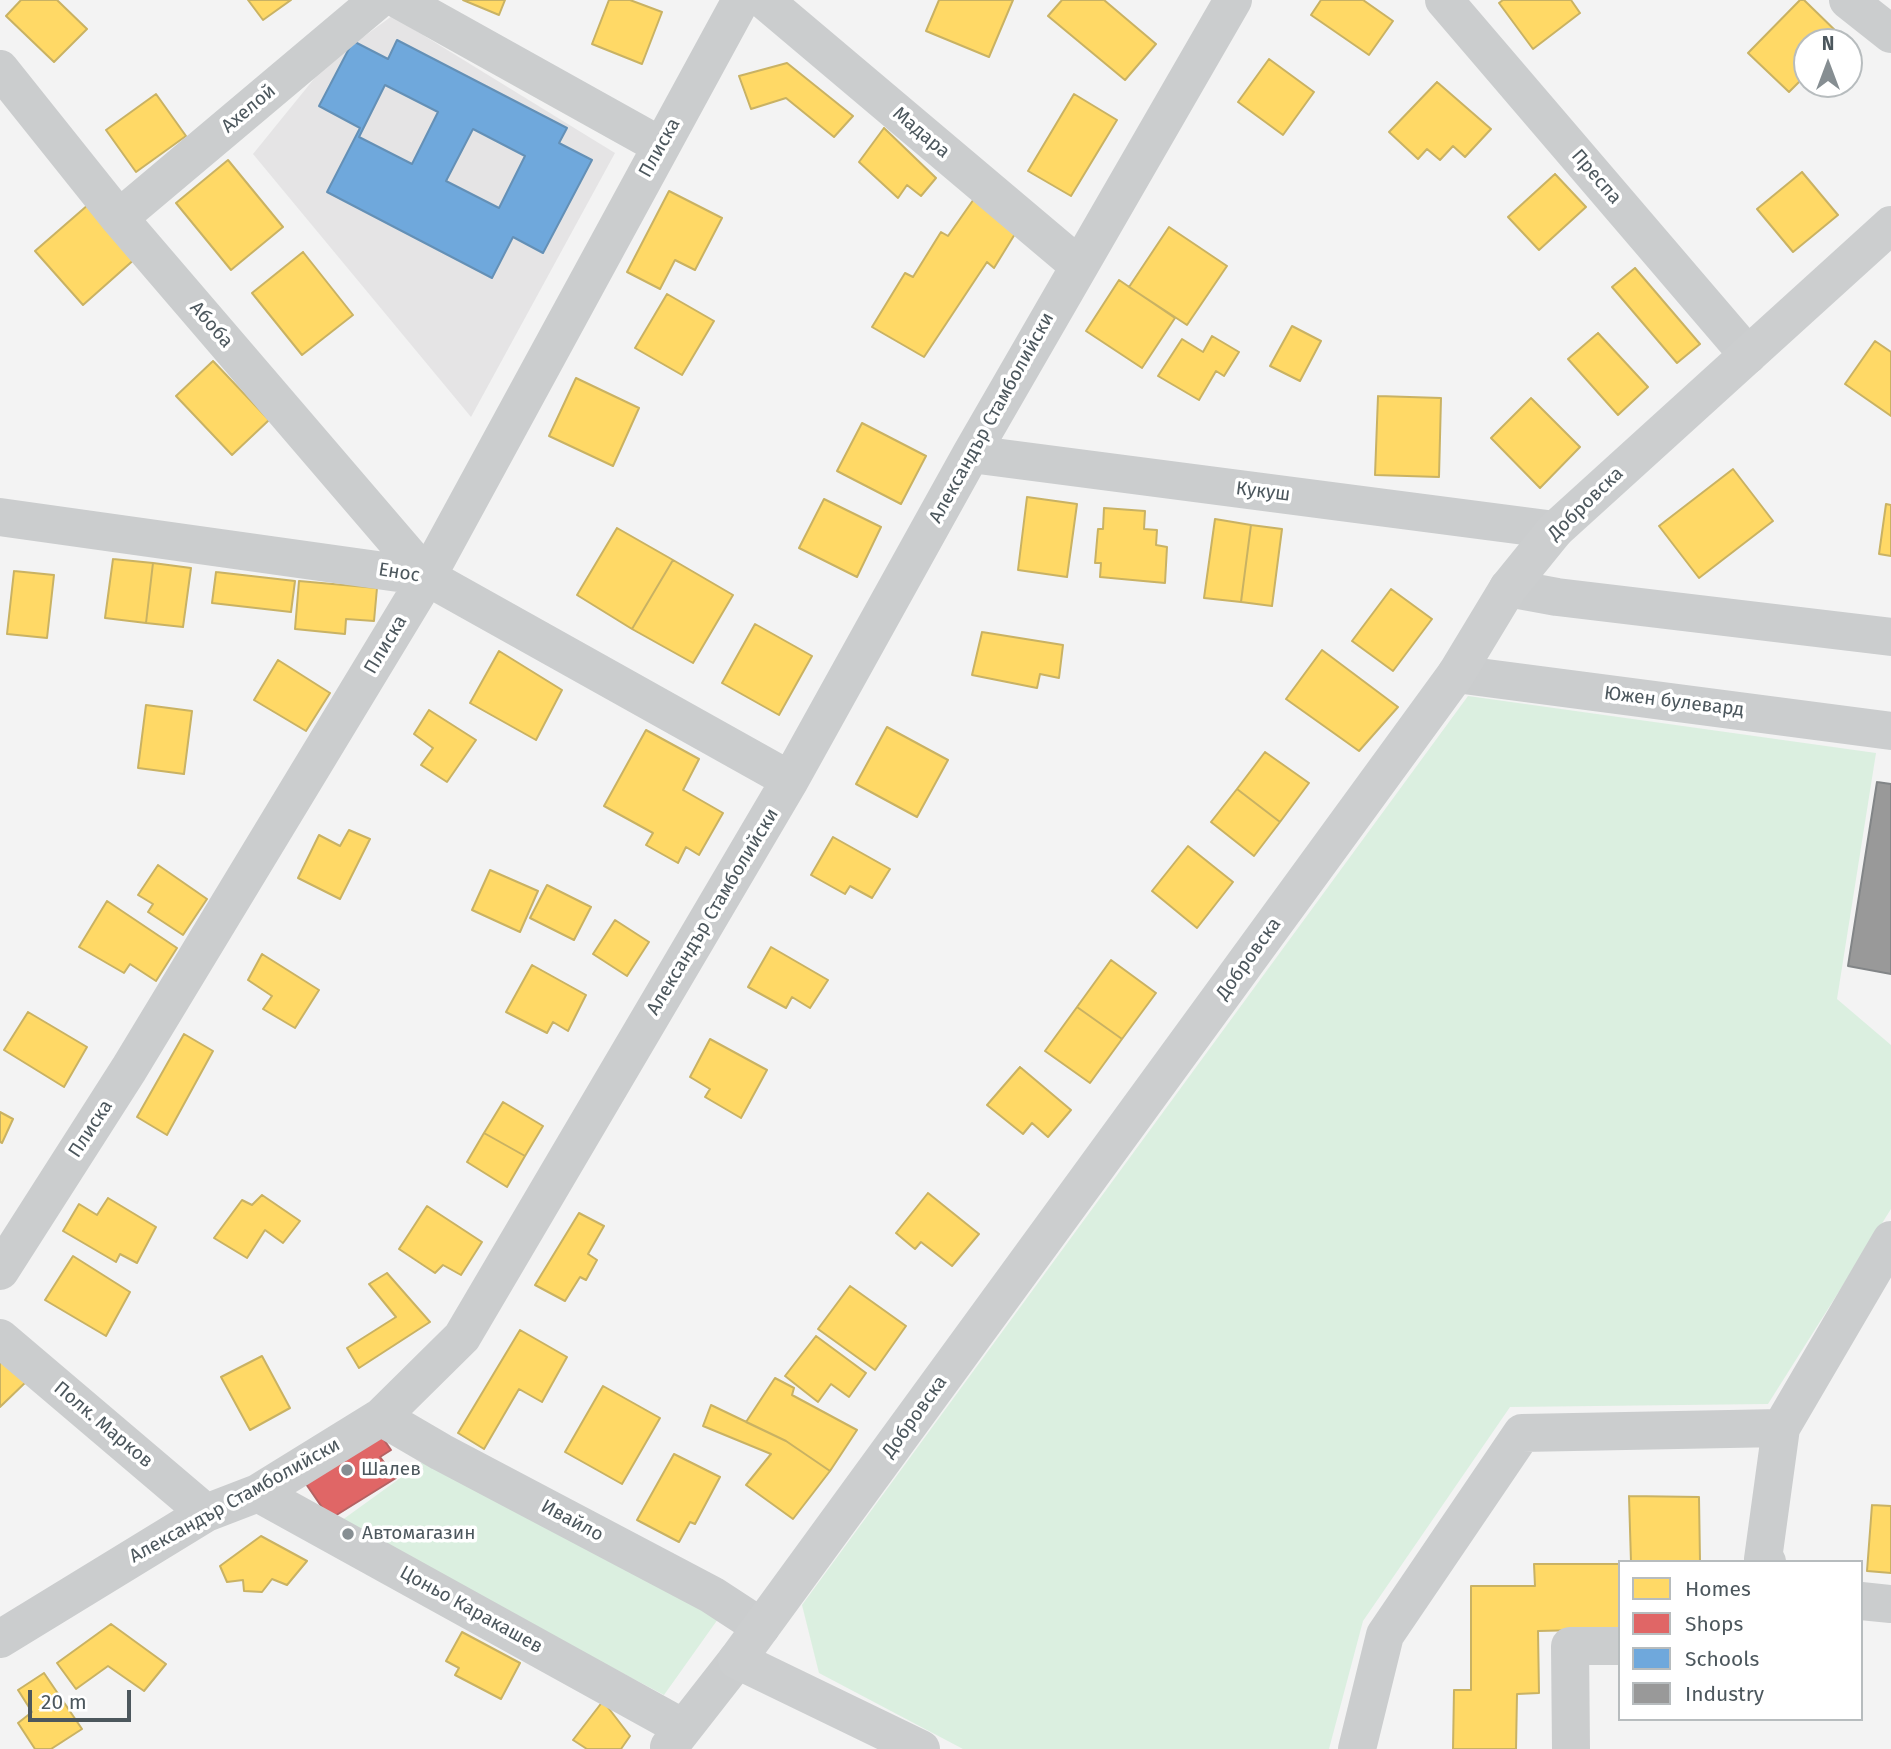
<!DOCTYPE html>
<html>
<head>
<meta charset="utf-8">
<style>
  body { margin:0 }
  #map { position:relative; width:1891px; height:1749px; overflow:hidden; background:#f3f3f3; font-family:"Fira Sans",sans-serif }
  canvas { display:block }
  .legend { position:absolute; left:1618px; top:1560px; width:245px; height:161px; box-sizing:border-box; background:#fff; border:2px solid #b7bcbe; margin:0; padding:9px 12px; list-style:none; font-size:21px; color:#4c575d }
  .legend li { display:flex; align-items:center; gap:14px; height:35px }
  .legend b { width:35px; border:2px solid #b7bcbe }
  .north { position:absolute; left:1793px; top:28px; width:70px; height:70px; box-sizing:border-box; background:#fff; border:2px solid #b7bcbe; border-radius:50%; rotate:0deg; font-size:19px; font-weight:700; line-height:28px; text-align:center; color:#4c575d }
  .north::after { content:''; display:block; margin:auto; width:24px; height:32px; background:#868e92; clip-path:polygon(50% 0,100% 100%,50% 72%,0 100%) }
  .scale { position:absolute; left:28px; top:1690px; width:103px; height:32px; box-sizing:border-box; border:4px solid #4c575d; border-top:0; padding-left:9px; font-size:21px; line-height:24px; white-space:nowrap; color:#4c575d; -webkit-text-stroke:5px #fff; paint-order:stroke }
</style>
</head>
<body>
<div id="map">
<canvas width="1891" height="1749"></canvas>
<ul class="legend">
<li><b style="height:19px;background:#ffd966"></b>Homes</li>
<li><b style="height:19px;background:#e06666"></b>Shops</li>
<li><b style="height:19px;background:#6fa8dc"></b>Schools</li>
<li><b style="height:19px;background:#999"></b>Industry</li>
</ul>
<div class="north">N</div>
<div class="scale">20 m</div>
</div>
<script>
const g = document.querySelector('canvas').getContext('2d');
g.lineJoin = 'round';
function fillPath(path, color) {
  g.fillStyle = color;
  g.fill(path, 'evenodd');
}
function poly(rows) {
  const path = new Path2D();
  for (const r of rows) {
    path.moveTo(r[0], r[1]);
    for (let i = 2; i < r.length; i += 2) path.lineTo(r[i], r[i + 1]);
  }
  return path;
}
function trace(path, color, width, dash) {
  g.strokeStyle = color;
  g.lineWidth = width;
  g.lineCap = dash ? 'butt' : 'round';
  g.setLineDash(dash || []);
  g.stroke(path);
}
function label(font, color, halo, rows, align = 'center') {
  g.font = font + ' "Fira Sans",sans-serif';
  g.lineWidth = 7;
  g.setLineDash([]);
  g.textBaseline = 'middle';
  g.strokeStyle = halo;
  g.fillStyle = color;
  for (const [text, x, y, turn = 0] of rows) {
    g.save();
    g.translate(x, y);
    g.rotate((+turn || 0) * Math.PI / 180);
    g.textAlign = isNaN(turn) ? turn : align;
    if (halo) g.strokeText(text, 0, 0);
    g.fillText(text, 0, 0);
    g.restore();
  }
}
const education = poly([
  [392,16,615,153,471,417,253,154,326,64]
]);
const green = poly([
  [1468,696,1876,753,1837,999,1891,1045,1891,1209,1768,1404,1510,1407,1363,1621,1329,1749,963,1749,819,1673,802,1605],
  [428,1458,723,1612,664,1695,338,1523]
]);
const homes = poly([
  [21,0,57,0,87,29,54,62,6,16,21,0],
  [248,0,291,0,263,20,248,0],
  [463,0,505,0,499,15,463,0],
  [609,0,630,0,662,12,642,64,592,44,609,0],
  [939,0,1013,0,989,57,926,31,939,0],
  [1062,0,1104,0,1156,44,1125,80,1048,16,1062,0],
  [1321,0,1363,0,1393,21,1369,55,1311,15,1321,0],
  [1503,0,1571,0,1580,13,1533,49,1499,3,1503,0],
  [1800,0,1804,0,1843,38,1838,42,1807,42,1807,74,1789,92,1748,53,1800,0],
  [1269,59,1314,92,1283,135,1238,102,1269,59],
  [787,63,853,116,834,137,786,98,751,109,739,76,787,63],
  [1437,82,1491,129,1465,157,1453,146,1440,160,1427,149,1418,159,1389,132,1437,82],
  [156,94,186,136,136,172,106,130,156,94],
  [1074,94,1117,120,1071,196,1028,171,1074,94],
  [884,128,936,178,921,196,907,185,898,198,859,162,884,128],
  [228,160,283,227,231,270,176,203,228,160],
  [1802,172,1838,215,1793,252,1757,209,1802,172],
  [1555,174,1586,207,1539,250,1508,217,1555,174],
  [669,191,722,218,695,270,675,260,660,289,627,272,669,191],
  [976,196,1018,229,994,268,987,262,924,357,872,327,905,273,913,277,941,232,948,236,976,196],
  [89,204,137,257,83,305,35,251,89,204],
  [1169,227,1227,266,1187,325,1129,287,1169,227],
  [303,252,353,315,302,355,252,293,303,252],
  [1635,268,1700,344,1677,363,1612,287,1635,268],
  [1119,280,1175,318,1142,368,1086,331,1119,280],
  [667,294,714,321,682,375,635,348,667,294],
  [1292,326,1321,341,1300,381,1270,366,1292,326],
  [1598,333,1648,387,1618,415,1568,359,1598,333],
  [1212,336,1239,352,1224,376,1216,371,1199,400,1158,376,1182,339,1203,352,1212,336],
  [1875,341,1891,352,1891,416,1845,384,1875,341],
  [213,361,269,420,232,455,176,396,213,361],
  [576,378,639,408,613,466,549,436,576,378],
  [1378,396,1441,398,1439,477,1375,475,1378,396],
  [1531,398,1580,447,1540,488,1491,438,1531,398],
  [862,423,926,456,901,504,837,471,862,423],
  [1733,469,1773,521,1699,578,1659,526,1733,469],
  [1027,497,1077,504,1067,577,1018,570,1027,497],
  [824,499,881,527,857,577,799,548,824,499],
  [1886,504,1891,505,1891,556,1879,554,1886,504],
  [1104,508,1145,511,1144,529,1157,530,1156,545,1167,547,1165,583,1100,577,1101,563,1095,563,1098,529,1103,529,1104,508],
  [1215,519,1251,525,1241,602,1204,598,1215,519],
  [1251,525,1282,529,1272,606,1241,602,1251,525],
  [617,528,673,560,632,629,577,595,617,528],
  [113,559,153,563,146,623,105,618,113,559],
  [673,560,733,595,693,663,632,629,673,560],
  [153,563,191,568,183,627,146,623,153,563],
  [14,571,54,575,47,638,7,634,14,571],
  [216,572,295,581,291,612,212,603,216,572],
  [299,581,377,588,374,621,346,619,345,634,295,629,299,581],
  [1391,589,1432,619,1393,671,1352,641,1391,589],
  [755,624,812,656,779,715,722,683,755,624],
  [982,632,1063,645,1059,678,1040,674,1037,688,972,675,982,632],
  [1322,650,1398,707,1359,751,1286,699,1322,650],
  [499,651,562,690,536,740,470,703,499,651],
  [278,660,330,693,306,731,254,700,278,660],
  [146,705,192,711,184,774,138,768,146,705],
  [429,710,476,740,447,782,421,765,433,748,414,734,429,710],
  [887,727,948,760,917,817,856,784,887,727],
  [646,730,699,759,683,790,723,813,699,855,686,847,678,863,646,845,653,833,604,806,646,730],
  [1265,752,1309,783,1280,822,1237,789,1265,752],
  [1237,789,1280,822,1254,856,1211,822,1237,789],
  [349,830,370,839,340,899,298,878,319,835,340,846,349,830],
  [833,837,890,869,872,898,850,886,845,894,811,875,833,837],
  [1188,846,1233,882,1197,928,1152,891,1188,846],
  [158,865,207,899,183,935,148,912,153,904,138,895,158,865],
  [490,870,538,891,520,932,472,910,490,870],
  [547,885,591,907,574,940,530,918,547,885],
  [107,901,177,948,156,981,130,964,124,973,79,947,107,901],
  [615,920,649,942,627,976,593,954,615,920],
  [771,947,828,980,810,1008,792,997,786,1008,748,987,771,947],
  [262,954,319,990,295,1028,263,1009,272,996,248,980,262,954],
  [1111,960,1156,993,1122,1039,1077,1007,1111,960],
  [532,965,586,995,568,1031,553,1022,547,1033,506,1012,532,965],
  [1077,1007,1122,1039,1090,1083,1045,1051,1077,1007],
  [28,1012,87,1047,64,1087,4,1050,28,1012],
  [184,1034,213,1051,167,1135,137,1117,184,1034],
  [710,1039,767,1070,741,1118,705,1097,710,1089,690,1077,710,1039],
  [1020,1067,1071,1110,1048,1137,1032,1123,1023,1134,987,1105,1020,1067],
  [503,1102,543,1126,525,1156,484,1133,503,1102],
  [0,1112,13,1119,2,1143,0,1142,0,1112],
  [484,1133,525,1156,507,1187,467,1162,484,1133],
  [928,1193,979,1234,952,1266,921,1242,915,1249,896,1233,928,1193],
  [262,1195,300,1221,283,1243,265,1230,247,1258,214,1238,242,1200,252,1205,262,1195],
  [108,1198,156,1227,137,1263,120,1254,116,1262,63,1231,79,1204,97,1215,108,1198],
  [427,1206,482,1242,461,1275,443,1265,435,1273,399,1249,427,1206],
  [579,1213,604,1226,588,1254,597,1260,586,1280,580,1277,565,1301,535,1285,579,1213],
  [73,1256,130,1292,106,1336,45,1300,73,1256],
  [387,1273,430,1322,359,1368,347,1348,396,1317,369,1284,387,1273],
  [850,1286,906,1326,875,1370,818,1329,850,1286],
  [520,1330,567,1357,542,1402,519,1389,484,1449,458,1433,520,1330],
  [816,1336,866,1373,849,1397,831,1384,818,1402,785,1376,816,1336],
  [0,1348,29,1379,0,1407,0,1348],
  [262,1356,290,1408,250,1430,221,1377,262,1356],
  [775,1378,794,1388,792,1395,857,1430,830,1471,786,1441,746,1422,775,1378],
  [603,1386,660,1418,622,1484,565,1452,603,1386],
  [711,1405,786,1441,830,1471,793,1519,746,1485,771,1454,703,1426,711,1405],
  [674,1454,720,1477,695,1524,690,1522,679,1542,637,1520,674,1454],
  [1629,1496,1699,1497,1700,1562,1631,1562,1629,1496],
  [1872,1505,1891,1506,1891,1573,1867,1571,1872,1505],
  [261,1536,307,1561,287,1585,272,1579,262,1592,244,1591,243,1580,227,1582,220,1566,261,1536],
  [1534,1564,1620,1564,1620,1629,1538,1631,1539,1693,1517,1694,1516,1749,1453,1749,1454,1690,1471,1690,1471,1586,1535,1586,1534,1564],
  [111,1624,166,1664,144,1691,108,1666,76,1689,57,1663,111,1624],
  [462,1632,520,1663,501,1699,455,1675,459,1668,446,1661,462,1632],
  [44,1673,82,1729,51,1749,35,1749,18,1723,32,1712,18,1690,44,1673],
  [603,1701,630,1736,621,1749,587,1749,573,1740,603,1701]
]);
const shops = poly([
  [380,1434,391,1450,380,1457,396,1478,330,1519,304,1481,380,1434]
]);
const schools = poly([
  [397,40,567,128,559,143,592,160,543,253,513,237,492,278,327,192,360,128,319,106,353,41,388,59,397,40],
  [385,85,438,112,412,164,359,137,385,85],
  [473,129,525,156,499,208,446,181,473,129]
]);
const industry = poly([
  [1877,782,1891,784,1891,974,1848,966,1877,782]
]);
const street = poly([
  [399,0,661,146],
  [764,0,1078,265],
  [1444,0,1748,355],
  [1848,0,1891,34],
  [0,69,119,218,427,577],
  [119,218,378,0],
  [971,454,1555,530],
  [0,517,427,577,790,780],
  [1508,588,1557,597,1891,637],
  [1456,674,1891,731],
  [0,1271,129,1069,427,577,741,0],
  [0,1338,206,1513],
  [381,1417,441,1452,712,1595,761,1627],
  [258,1493,683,1728],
  [1767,1562,1763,1559,1781,1428,1891,1240],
  [1861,1601,1891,1604],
  [0,1639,206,1513,258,1493,381,1417,462,1337,790,780,971,454,1233,0],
  [669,1747,737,1660],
  [1357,1749,1385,1635,1522,1433,1781,1428],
  [1571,1749,1570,1646,1620,1646]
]);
const secondary = poly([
  [921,1749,737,1660,1456,674,1508,588,1555,530,1891,225]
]);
const markers = [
  [347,1470,7,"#868e92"],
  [348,1534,7,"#868e92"]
];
const streetNames = [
  ["Ахелой",249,109,-40],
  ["Мадара",921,133,40],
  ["Плиска",660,148,-61],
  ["Преспа",1596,177,49],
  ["Абоба",211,325,49],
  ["Александър Стамболийски",992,418,-61],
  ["Кукуш",1263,492,7],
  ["Добровска",1586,504,-44],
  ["Енос",399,573,9],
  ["Плиска",386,645,-59],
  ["Южен булевард",1674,702,7],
  ["Александър Стамболийски",713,912,-59],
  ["Добровска",1249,959,-54],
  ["Плиска",91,1129,-57],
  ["Добровска",915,1417,-54],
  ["Полк. Марков",103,1425,40],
  ["Александър Стамболийски",235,1501,-29],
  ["Ивайло",572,1521,28],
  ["Цоньо Каракашев",471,1610,29]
];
const poiNames = [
  ["Шалев",361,1470],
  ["Автомагазин",362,1534]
];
fillPath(education, '#e5e4e5');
fillPath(green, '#dbefe0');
fillPath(homes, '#ffd966');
trace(homes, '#c9b263', 2);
fillPath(shops, '#e06666');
trace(shops, '#b46263', 2);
fillPath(schools, '#6fa8dc');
trace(schools, '#6490b6', 2);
fillPath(industry, '#999');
trace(industry, '#828587', 2);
trace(street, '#cbcdce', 38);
trace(secondary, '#cccecf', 38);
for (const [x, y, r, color] of markers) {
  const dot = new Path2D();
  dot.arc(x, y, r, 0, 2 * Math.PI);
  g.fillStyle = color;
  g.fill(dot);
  trace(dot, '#fff', 2.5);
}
label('19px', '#4c575d', '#fff', streetNames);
label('19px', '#4c575d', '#fff', poiNames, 'left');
</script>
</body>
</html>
